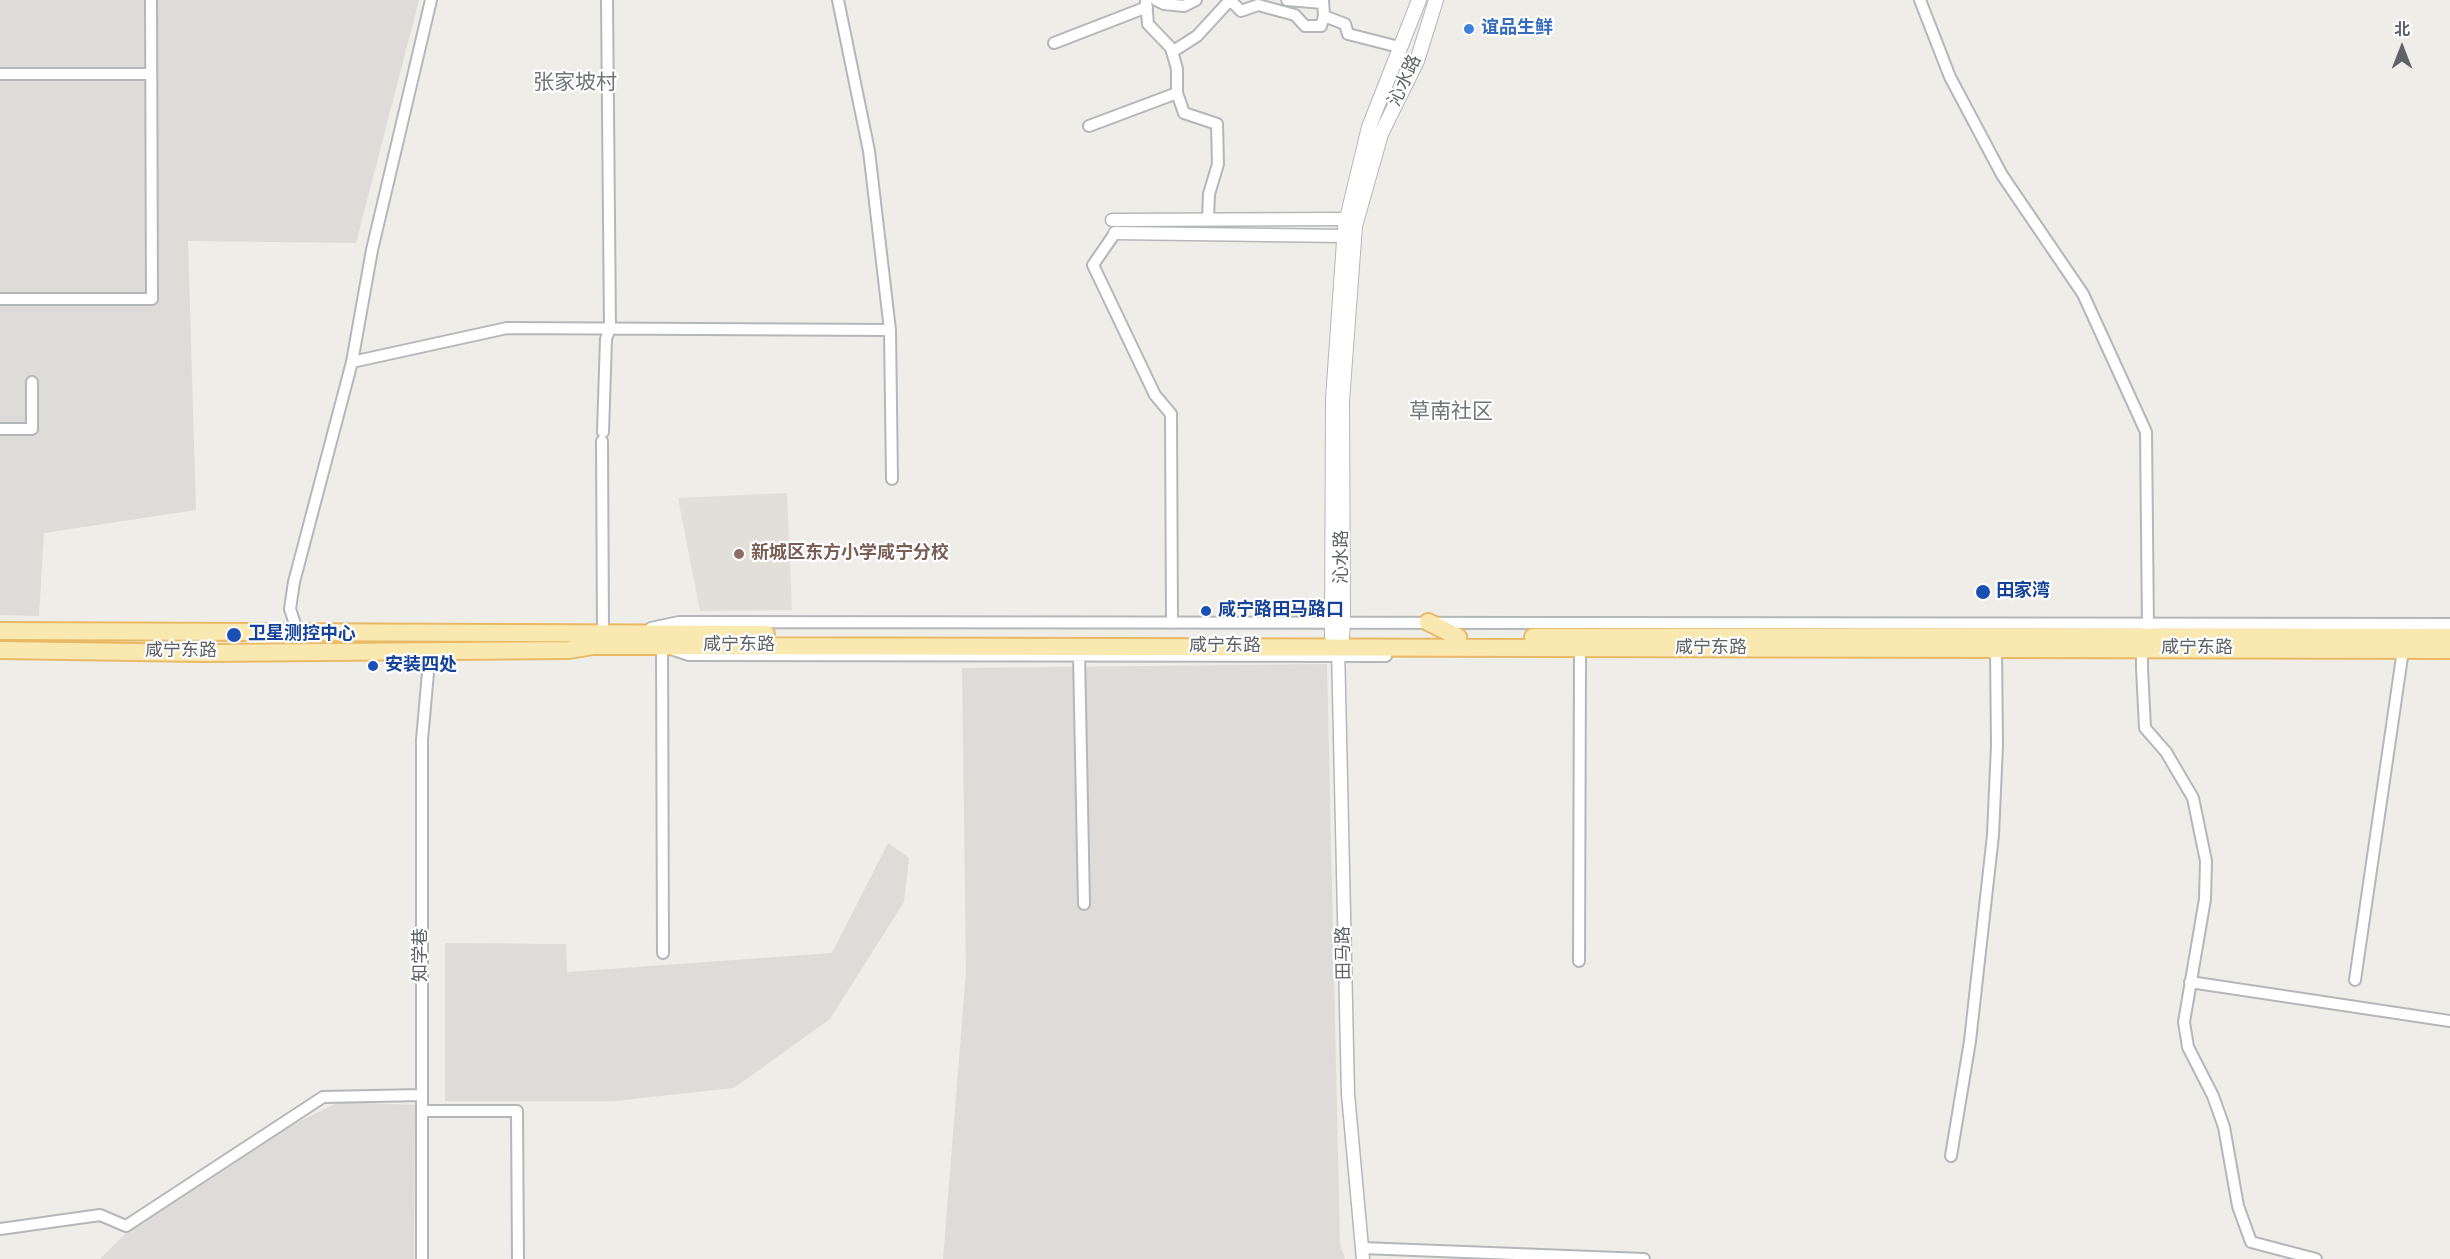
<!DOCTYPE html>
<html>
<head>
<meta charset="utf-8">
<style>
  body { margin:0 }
  #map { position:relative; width:2450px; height:1259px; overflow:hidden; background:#efede7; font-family:"Source Sans 3","Noto Sans SC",sans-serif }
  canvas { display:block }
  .north { position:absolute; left:2372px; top:18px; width:60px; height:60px; -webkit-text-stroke:4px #fff; paint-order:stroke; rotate:0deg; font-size:16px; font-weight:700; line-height:24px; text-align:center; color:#5e6266 }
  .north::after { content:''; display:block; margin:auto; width:21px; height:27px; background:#5e6266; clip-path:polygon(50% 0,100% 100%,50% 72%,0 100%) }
</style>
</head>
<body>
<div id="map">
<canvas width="2450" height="1259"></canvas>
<div class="north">北</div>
</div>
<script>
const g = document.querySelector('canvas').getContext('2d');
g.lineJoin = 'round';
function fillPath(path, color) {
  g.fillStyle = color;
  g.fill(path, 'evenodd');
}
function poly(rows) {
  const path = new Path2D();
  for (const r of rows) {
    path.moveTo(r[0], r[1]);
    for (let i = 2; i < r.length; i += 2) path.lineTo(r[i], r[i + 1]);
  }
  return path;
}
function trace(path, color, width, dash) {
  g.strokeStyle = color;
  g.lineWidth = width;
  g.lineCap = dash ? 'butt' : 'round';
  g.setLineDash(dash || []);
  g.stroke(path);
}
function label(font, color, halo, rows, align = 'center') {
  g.font = font + ' "Source Sans 3","Noto Sans SC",sans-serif';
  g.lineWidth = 4.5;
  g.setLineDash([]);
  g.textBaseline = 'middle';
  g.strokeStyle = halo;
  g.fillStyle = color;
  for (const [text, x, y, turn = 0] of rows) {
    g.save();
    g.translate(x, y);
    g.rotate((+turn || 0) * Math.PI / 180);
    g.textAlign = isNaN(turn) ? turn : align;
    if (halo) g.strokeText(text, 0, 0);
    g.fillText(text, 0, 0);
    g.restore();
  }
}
const industrial = poly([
  [0,0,419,0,356,243,188,241,196,510,44,533,39,616,0,615],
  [1327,664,1340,1244,1345,1259,943,1259,966,971,962,668],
  [888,843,909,858,904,902,830,1019,734,1088,615,1101,445,1101,445,943,566,944,567,972,832,953],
  [339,1102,415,1105,414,1259,100,1259,138,1221,261,1140]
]);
const education = poly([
  [787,493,792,610,700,611,678,498]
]);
const minor = poly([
  [838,0,869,151,890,330,892,479],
  [1146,0,1148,24,1171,48,1177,69,1177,93,1184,113,1217,124,1218,164,1209,194,1208,219],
  [1156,0,1164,4,1184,6,1196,0],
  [1287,0,1323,3],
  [1323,0,1324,16,1345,24,1348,34,1399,47],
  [1920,0,1950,77,2002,175,2083,294,2146,432,2148,629],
  [1054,43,1147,7],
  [1172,52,1197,36,1230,0,1241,11,1258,5,1295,15,1305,26,1321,26,1324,16],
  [0,74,151,74],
  [1089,126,1177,93],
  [1115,233,1093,265,1155,395,1171,414,1172,623],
  [0,299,152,299,151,0],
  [352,362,507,328,890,330],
  [0,429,32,429,32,382],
  [603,432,606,339,610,328,607,0],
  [602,441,603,633],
  [651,628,679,622,2450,624],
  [298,633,290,609,294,582,352,362,372,250,431,0],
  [2145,644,2142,649,2142,668,2145,728,2166,752,2193,798,2206,861,2205,899,2184,1022,2188,1047,2213,1096,2224,1127,2238,1206,2251,1242,2316,1259],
  [1079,655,1084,904],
  [663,953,662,646,689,655,1386,656],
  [1579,961,1580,656],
  [2355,980,2403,650],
  [2190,982,2450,1021],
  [422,1111,517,1111,518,1259],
  [1951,1156,1970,1041,1993,835,1997,745,1996,650],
  [0,1229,100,1215,126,1226,323,1097,422,1095],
  [1362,1248,1644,1259],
  [422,1259,422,740,430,650]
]);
const tertiary = poly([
  [1112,220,1347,219],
  [1115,233,1344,236],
  [1338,647,1348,1094,1363,1259]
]);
const secondary = poly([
  [1338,647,1342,637,1343,622,1342,401,1355,226,1381,134,1417,61,1436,0],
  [1338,647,1332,636,1333,399,1345,227,1369,127,1419,0]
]);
const primary = poly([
  [1428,622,1458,637],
  [0,631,766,634],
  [1533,637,2450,637],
  [0,650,203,653,569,650,593,646,662,646,2450,650]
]);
const markers = [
  [1469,29,6,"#3f7fe0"],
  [739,554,6,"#8d6e63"],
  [1983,592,8,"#1a4fb4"],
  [1206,611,6,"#1a4fb4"],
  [234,635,8,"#1a4fb4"],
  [373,666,6,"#1a4fb4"]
];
const shopNames = [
  ["谊品生鲜",1481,29]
];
const streetNames = [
  ["沁水路",1406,81,-65],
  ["沁水路",1343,557,-90],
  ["咸宁东路",739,646],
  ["咸宁东路",1225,647],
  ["咸宁东路",1711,649],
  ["咸宁东路",2197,649],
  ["咸宁东路",181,652],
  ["田马路",1345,953,-91],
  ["知学巷",422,955,-90]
];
const educationNames = [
  ["新城区东方小学咸宁分校",751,554]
];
const transitNames = [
  ["田家湾",1996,592],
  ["咸宁路田马路口",1218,611],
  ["卫星测控中心",248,635],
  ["安装四处",385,666]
];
const quarterNames = [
  ["张家坡村",575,84],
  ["草南社区",1451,413]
];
fillPath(industrial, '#dedcd9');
fillPath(education, '#e2ded8');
trace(minor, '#b4b7ba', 14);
trace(tertiary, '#b4b7ba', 15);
trace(secondary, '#b3b6ba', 16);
trace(primary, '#e9b966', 20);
trace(minor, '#fff', 10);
trace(tertiary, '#fff', 12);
trace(secondary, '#fff', 14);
trace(primary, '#fae8b1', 16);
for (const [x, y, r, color] of markers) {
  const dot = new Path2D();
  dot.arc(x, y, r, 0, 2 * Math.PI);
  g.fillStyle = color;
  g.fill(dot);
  trace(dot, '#fff', 2);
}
label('bold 18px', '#366cbe', '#fff', shopNames, 'left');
label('18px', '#5e6266', '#fff', streetNames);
label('bold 18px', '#785e54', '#fff', educationNames, 'left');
label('bold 18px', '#164399', '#fff', transitNames, 'left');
label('21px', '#6f7478', '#fff', quarterNames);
</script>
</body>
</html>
